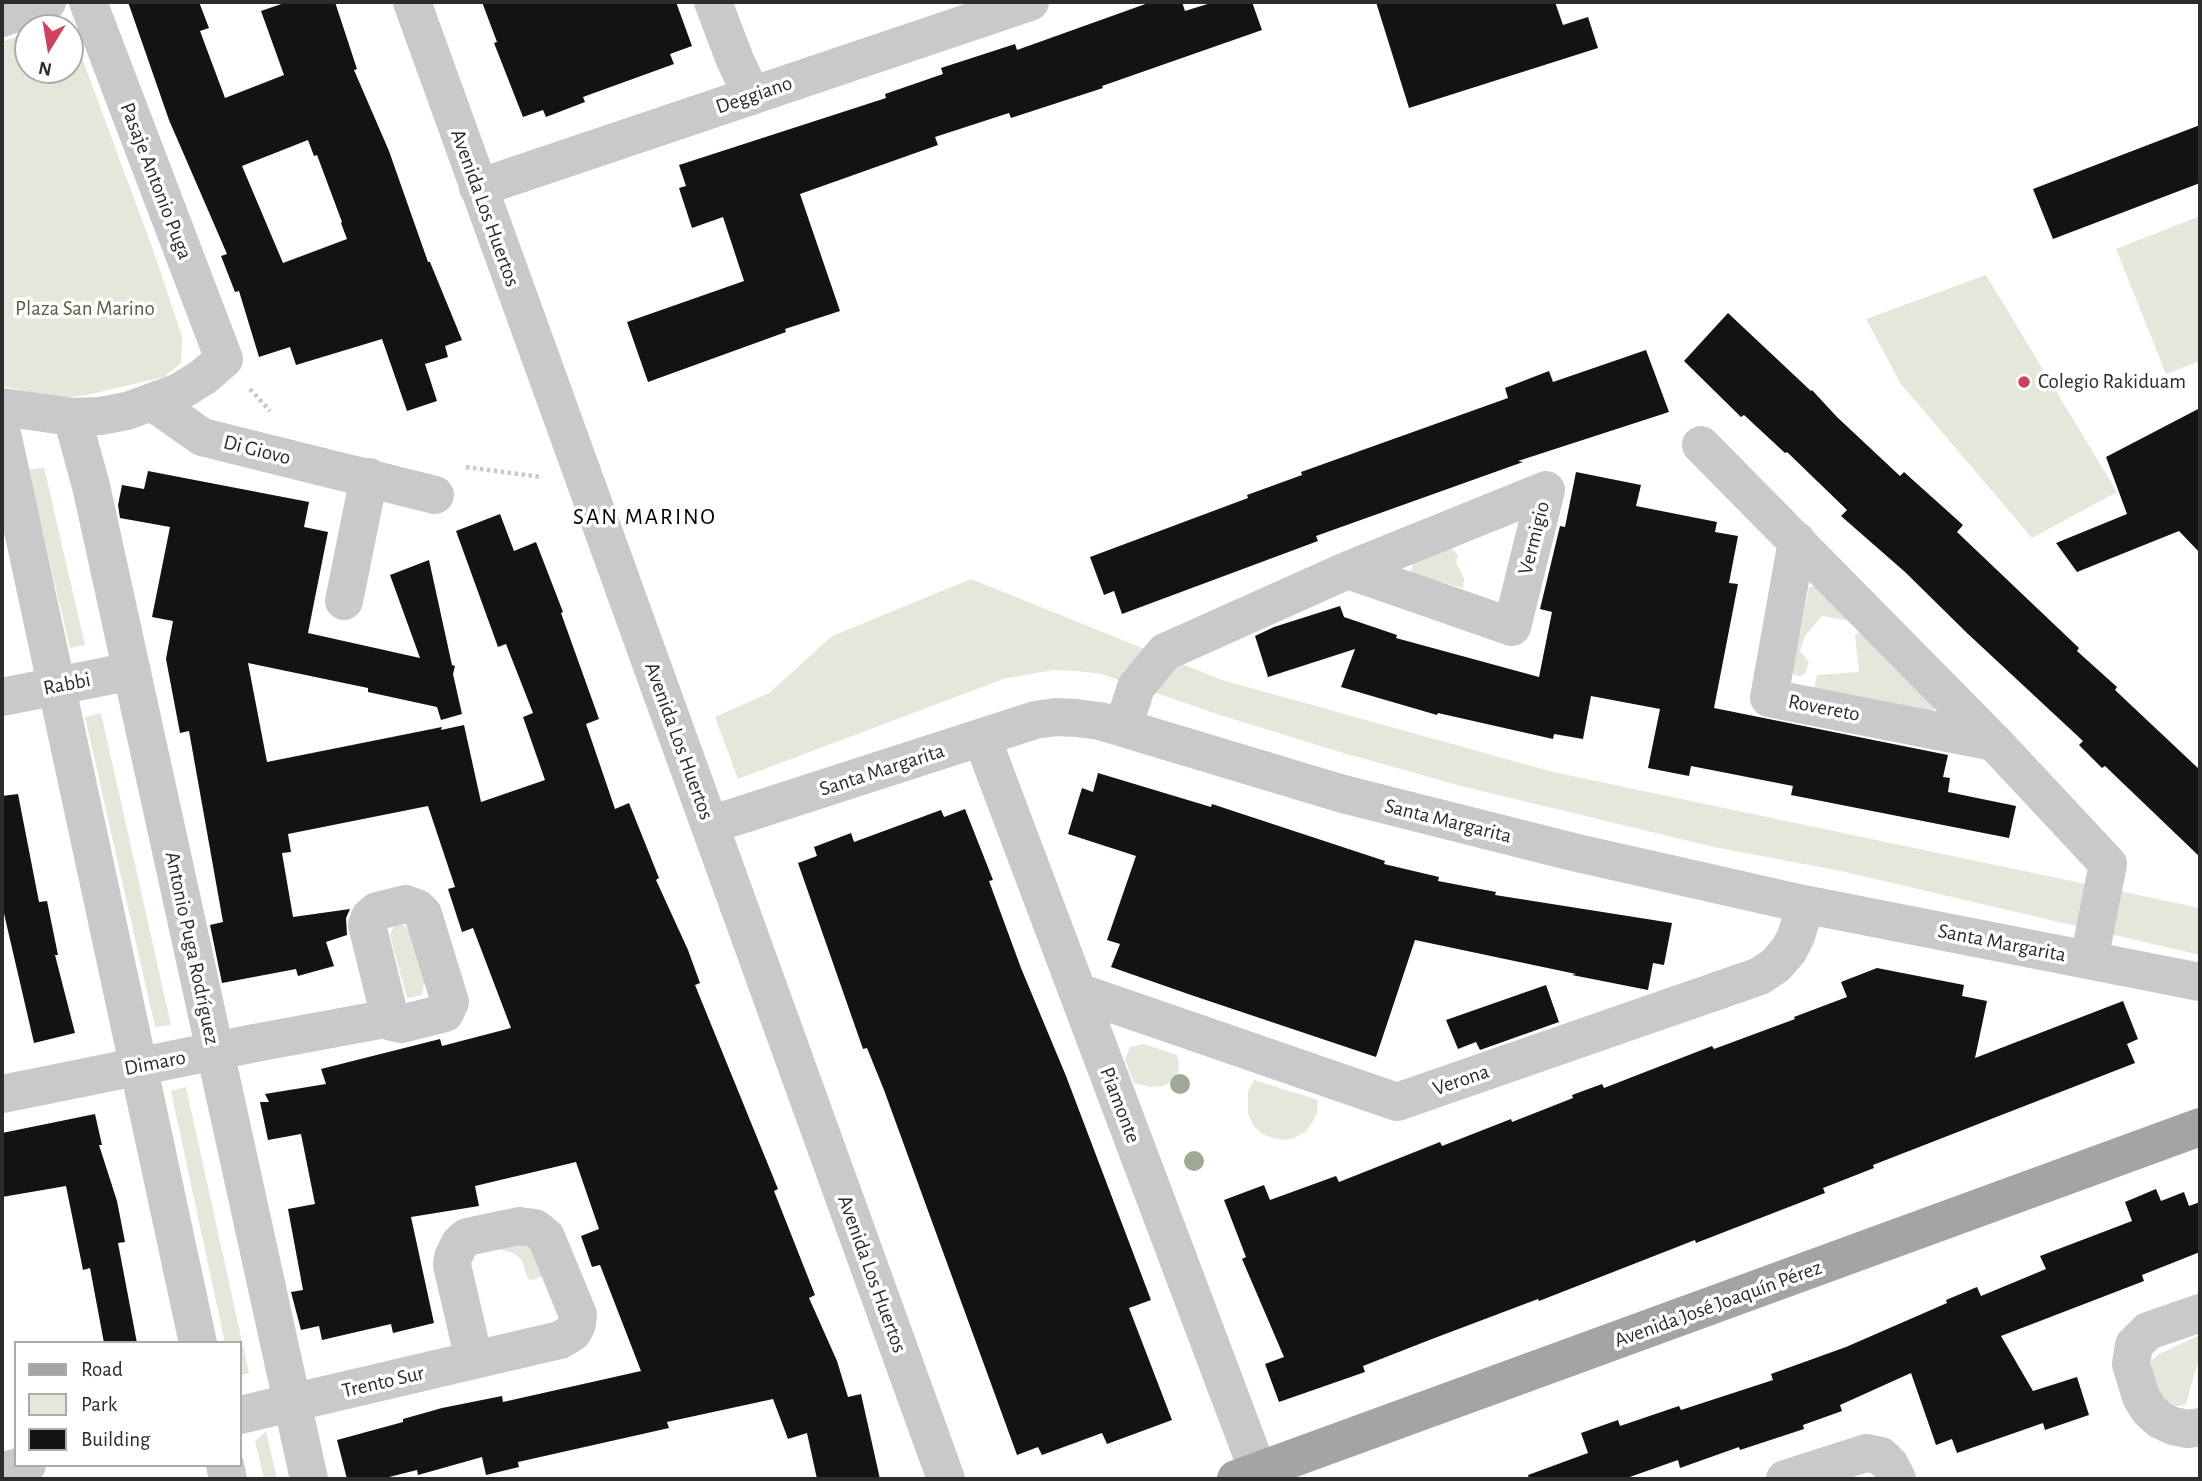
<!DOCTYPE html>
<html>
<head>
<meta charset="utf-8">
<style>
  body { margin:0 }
  #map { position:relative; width:2202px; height:1481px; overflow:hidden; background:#fff; font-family:"Alegreya Sans",sans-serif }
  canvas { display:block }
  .frame { position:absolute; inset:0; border:4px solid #2c2c2c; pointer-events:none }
  .legend { position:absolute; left:14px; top:1341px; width:228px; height:126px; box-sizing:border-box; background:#fff; border:2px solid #ababab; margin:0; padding:9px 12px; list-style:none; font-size:21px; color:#2c2c2c }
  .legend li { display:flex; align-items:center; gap:14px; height:35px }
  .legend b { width:35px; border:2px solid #ababab }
  .north { position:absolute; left:14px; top:14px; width:70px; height:70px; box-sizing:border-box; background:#fff; border:2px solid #ababab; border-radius:50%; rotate:191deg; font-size:19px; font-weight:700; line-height:28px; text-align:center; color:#2c2c2c }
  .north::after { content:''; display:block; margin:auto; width:24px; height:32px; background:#d0415b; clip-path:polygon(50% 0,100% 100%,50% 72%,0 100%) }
</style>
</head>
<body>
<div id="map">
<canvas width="2202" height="1481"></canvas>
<div class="frame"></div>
<ul class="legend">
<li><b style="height:9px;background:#a4a4a4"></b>Road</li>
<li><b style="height:19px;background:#e4e8db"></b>Park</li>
<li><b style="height:19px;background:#131313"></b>Building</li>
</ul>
<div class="north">N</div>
</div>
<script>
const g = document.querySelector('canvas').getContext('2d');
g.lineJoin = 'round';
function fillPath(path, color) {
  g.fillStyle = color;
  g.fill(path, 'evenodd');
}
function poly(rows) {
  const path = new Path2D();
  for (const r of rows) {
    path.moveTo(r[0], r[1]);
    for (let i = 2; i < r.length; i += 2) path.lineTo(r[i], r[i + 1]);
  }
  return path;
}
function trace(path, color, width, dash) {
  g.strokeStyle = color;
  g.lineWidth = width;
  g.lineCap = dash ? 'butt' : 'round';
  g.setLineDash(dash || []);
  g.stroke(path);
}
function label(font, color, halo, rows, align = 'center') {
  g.font = font + ' "Alegreya Sans",sans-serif';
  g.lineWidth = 7;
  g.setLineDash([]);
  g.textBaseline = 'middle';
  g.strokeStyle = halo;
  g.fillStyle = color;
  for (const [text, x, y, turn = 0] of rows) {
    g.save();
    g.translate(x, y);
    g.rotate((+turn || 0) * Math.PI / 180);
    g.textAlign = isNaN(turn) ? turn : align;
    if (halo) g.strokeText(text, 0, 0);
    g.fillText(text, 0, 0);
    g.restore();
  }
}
const green = poly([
  [67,17,156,258,182,336,181,363,164,377,86,395,60,399,2,386,2,42,28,32,28,70,70,70,70,28,38,28],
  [2200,216,2200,361,2166,374,2116,249],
  [1986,275,2117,492,2032,538,1901,384,1866,319],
  [44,467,85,645,70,648,28,470],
  [1451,548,1458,555,1456,563,1464,578,1463,588,1410,574,1413,563],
  [971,579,1222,680,1553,772,2200,908,2200,955,1841,871,1714,847,1461,786,1340,752,1220,715,1101,674,1078,671,1054,670,1006,678,738,779,715,717,769,693,832,636],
  [1820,586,1850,616,1846,620,1822,616,1805,636,1800,651,1809,662,1805,674,1799,676,1792,674,1809,587],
  [1863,629,1938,702,1931,712,1813,693,1817,675,1859,672,1855,635],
  [101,713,171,1025,155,1027,85,717],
  [395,922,406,926,416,937,425,978,422,995,407,998,390,936],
  [1144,1044,1177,1055,1179,1062,1178,1073,1173,1081,1163,1086,1149,1087,1134,1083,1125,1059,1130,1047],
  [1254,1080,1318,1100,1317,1113,1312,1123,1305,1132,1294,1138,1283,1140,1272,1138,1261,1133,1253,1125,1248,1114,1248,1092],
  [186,1087,249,1373,240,1375,240,1343,225,1343,171,1091],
  [526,1238,543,1276,532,1280,528,1279,521,1259,513,1253,498,1249],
  [2200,1335,2200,1355,2186,1404,2180,1406,2170,1405,2161,1399,2152,1372,2151,1361,2159,1354],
  [266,1431,277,1479,264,1479,255,1441]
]);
const building = poly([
  [128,2,199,2,209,28,200,31,225,98,284,75,261,11,287,2,335,2,357,69,354,70,389,151,428,262,430,262,462,340,445,346,448,357,425,364,437,401,407,411,382,339,296,365,290,347,259,357,239,291,235,292,221,256,227,254,169,120],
  [308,140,314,156,317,155,342,222,341,223,347,239,283,263,242,166],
  [482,2,676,2,692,46,670,54,674,64,583,97,585,102,546,117,543,110,523,117,494,43,497,42],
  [1151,2,1182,2,1185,11,1214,2,1252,2,1262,30,1102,86,1103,88,1011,118,1009,113,935,137,938,145,800,194,840,311,785,329,786,332,648,382,627,322,744,281,723,217,692,228,679,188,686,186,679,165,886,98,885,94,943,74,941,68,1015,44,1017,50],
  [1376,2,1555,2,1563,25,1588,17,1598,48,1409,108],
  [2200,125,2200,183,2053,239,2033,189],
  [1728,313,1811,391,1812,390,1837,417,1900,476,1904,472,1963,525,1957,532,2079,648,2077,651,2117,687,2115,690,2200,770,2200,857,2105,766,2102,768,2079,745,2083,741,1968,634,1905,572,1841,516,1847,510,1787,452,1785,453,1744,415,1741,417,1684,361],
  [1646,350,1669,412,1518,461,1523,462,1316,536,1318,541,1122,614,1114,591,1104,595,1090,557,1248,498,1247,495,1302,475,1301,472,1508,398,1505,388,1549,371,1553,382],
  [2200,408,2200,553,2179,531,2077,572,2056,543,2127,514,2106,457],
  [148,471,309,502,304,527,328,532,308,633,420,658,390,575,429,560,452,665,455,666,453,674,462,714,441,720,437,707,368,692,368,688,248,663,267,762,442,727,441,730,464,725,481,802,545,780,523,717,533,713,506,644,498,647,456,531,500,514,514,551,536,542,563,612,561,613,599,719,586,724,615,809,629,803,659,878,656,880,688,950,700,983,695,985,778,1189,774,1191,815,1295,809,1298,837,1361,848,1397,861,1394,880,1479,817,1479,807,1433,788,1439,773,1399,667,1422,669,1428,518,1462,519,1467,486,1475,482,1457,418,1475,417,1470,381,1479,347,1479,337,1440,403,1422,403,1419,442,1408,502,1396,503,1402,641,1371,600,1265,592,1267,581,1236,599,1229,576,1162,475,1186,479,1206,411,1217,434,1323,393,1333,391,1324,322,1340,319,1326,301,1330,291,1292,303,1290,288,1209,315,1204,301,1134,268,1140,260,1102,269,1102,265,1094,326,1084,321,1069,440,1039,442,1046,511,1028,473,928,462,932,448,889,455,887,428,806,288,834,291,852,282,853,293,917,350,909,346,918,347,935,326,942,334,966,298,976,296,969,222,983,210,925,223,922,189,731,180,733,166,659,173,621,152,617,170,527,120,518,118,505,122,485,144,489],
  [1576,472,1641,485,1636,506,1717,522,1715,532,1738,536,1729,583,1738,584,1714,708,1948,755,1943,777,1950,778,1948,792,2016,806,2009,838,1791,795,1793,786,1691,766,1689,776,1648,768,1660,709,1591,696,1583,739,1554,734,1553,739,1438,713,1437,715,1341,687,1355,649,1268,677,1255,636,1274,627,1340,606,1344,617,1397,635,1396,638,1539,677,1552,612,1540,609,1560,526,1565,527],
  [1098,773,1211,807,1212,804,1385,861,1384,864,1439,877,1438,881,1496,892,1495,895,1672,923,1664,965,1653,963,1648,990,1572,975,1576,974,1415,940,1376,1057,1191,995,1111,967,1120,944,1107,940,1136,856,1068,834,1082,788,1093,792],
  [18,794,39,902,47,901,58,955,55,955,75,1033,34,1043,2,905,2,796],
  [965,809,993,880,989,881,1021,968,1066,1076,1151,1300,1129,1308,1172,1420,1107,1444,1102,1433,1042,1455,1038,1447,1017,1455,884,1090,867,1048,863,1049,798,863,817,856,814,847,851,833,854,842,941,810,944,817],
  [1877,968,1964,985,1962,996,1987,1001,1975,1058,2123,1001,2138,1039,2127,1044,2135,1063,1873,1165,1874,1168,1823,1188,1825,1193,1696,1243,1695,1240,1539,1301,1538,1299,1432,1339,1363,1366,1365,1372,1279,1402,1265,1364,1284,1357,1242,1259,1246,1257,1224,1200,1264,1185,1270,1200,1336,1176,1339,1182,1440,1142,1442,1146,1511,1119,1512,1122,1573,1098,1572,1095,1602,1084,1604,1088,1712,1046,1714,1049,1795,1019,1794,1017,1847,997,1841,982],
  [1546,985,1559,1022,1480,1050,1476,1042,1458,1049,1446,1020],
  [95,1114,102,1145,99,1145,117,1201,125,1242,118,1243,137,1343,104,1343,90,1268,83,1270,66,1186,2,1197,2,1133],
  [2156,1189,2161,1201,2184,1192,2189,1206,2200,1202,2200,1252,2142,1275,2144,1281,2001,1336,2033,1391,2077,1377,2089,1415,2045,1430,2043,1423,1957,1453,1952,1439,1936,1445,1911,1373,1840,1405,1842,1411,1803,1425,1804,1429,1740,1450,1739,1447,1680,1468,1678,1460,1624,1479,1529,1479,1528,1475,1588,1453,1581,1433,1618,1420,1620,1426,1679,1406,1681,1410,1773,1380,1771,1374,1846,1347,1947,1303,1946,1300,1977,1287,1981,1296,2046,1269,2040,1256,2132,1221,2125,1202]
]);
const path = poly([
  [250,389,270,411],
  [466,467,541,477]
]);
const minor = poly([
  [412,2,946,1479],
  [713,2,735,60,752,96],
  [2,18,47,2],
  [478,188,1030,2],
  [154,403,202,437,435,495],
  [2,407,72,417,100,416,127,411,179,392,203,377,224,359,88,2],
  [72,417,91,486,309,1479],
  [2,433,198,1343],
  [1701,445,1994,742,2108,864,2089,960],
  [1797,541,1769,698,1994,742],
  [344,601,369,477],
  [2,697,132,671],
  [1123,728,1136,687,1165,652,1348,570,1546,490,1512,627,1348,570],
  [982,738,1258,1471],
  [710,825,1035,720,1056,717,1076,718,1100,721,1343,794,1573,852,1803,904,2200,982],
  [406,904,417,908,423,914,450,1002,445,1013,401,1024,392,1022,390,1018,367,925,370,917,377,911,406,904],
  [1078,992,1397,1102,1760,976,1776,965,1789,950,1796,936,1801,920,1803,904],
  [2,1094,255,1043,390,1018],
  [519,1226,535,1228,546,1237,578,1315,577,1324,573,1332,560,1340,474,1360,452,1265,453,1257,460,1243,467,1237,519,1226],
  [2200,1313,2148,1331,2134,1345,2131,1364,2141,1397,2149,1410,2160,1420,2173,1426,2188,1429,2200,1427],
  [240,1415,474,1360],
  [225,1465,228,1479],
  [2,1471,27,1465],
  [1785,1479,1866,1453,1881,1456,1890,1465,1897,1479]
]);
const major = poly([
  [1236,1479,2200,1127]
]);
const trees = [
  [1180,1084],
  [1194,1161]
];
const markers = [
  [2024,382,7,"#d0415b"]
];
const streetNames = [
  ["Deggiano",754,95,-19],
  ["Pasaje Antonio Puga",156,181,69],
  ["Avenida Los Huertos",485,208,70],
  ["Di Giovo",257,450,14],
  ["Vermigio",1534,538,-76],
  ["Rabbi",67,684,-11],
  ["Rovereto",1824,708,11],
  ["Avenida Los Huertos",679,741,70],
  ["Santa Margarita",882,770,-18],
  ["Santa Margarita",1448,821,14],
  ["Santa Margarita",2002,943,11],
  ["Antonio Puga Rodríguez",192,948,78],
  ["Dimaro",155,1063,-11],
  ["Verona",1461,1080,-19],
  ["Piamonte",1120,1105,69],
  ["Avenida Los Huertos",872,1274,70],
  ["Avenida José Joaquín Pérez",1718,1304,-20],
  ["Trento Sur",383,1382,-13]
];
const parkNames = [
  ["Plaza San Marino",85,309]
];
const poiNames = [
  ["Colegio Rakiduam",2038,382]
];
const neighbourhoodNames = [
  ["SAN MARINO",645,517]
];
fillPath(green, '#e4e8db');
fillPath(building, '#131313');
trace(path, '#c9c9c9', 4.5, [3.5, 3.5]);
trace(minor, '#c9c9c9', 38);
trace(major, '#a4a4a4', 38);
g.fillStyle = '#a0a995';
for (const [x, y] of trees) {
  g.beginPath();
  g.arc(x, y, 10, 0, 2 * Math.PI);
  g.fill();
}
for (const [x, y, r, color] of markers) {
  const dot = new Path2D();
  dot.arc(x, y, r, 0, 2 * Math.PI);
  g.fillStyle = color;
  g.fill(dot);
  trace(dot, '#fff', 2.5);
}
label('21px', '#2c2c2c', '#fff', streetNames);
label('21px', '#53633f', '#fff', parkNames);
label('21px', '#2c2c2c', '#fff', poiNames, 'left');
g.letterSpacing = '2px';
label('23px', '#000', '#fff', neighbourhoodNames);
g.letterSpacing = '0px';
</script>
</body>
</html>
